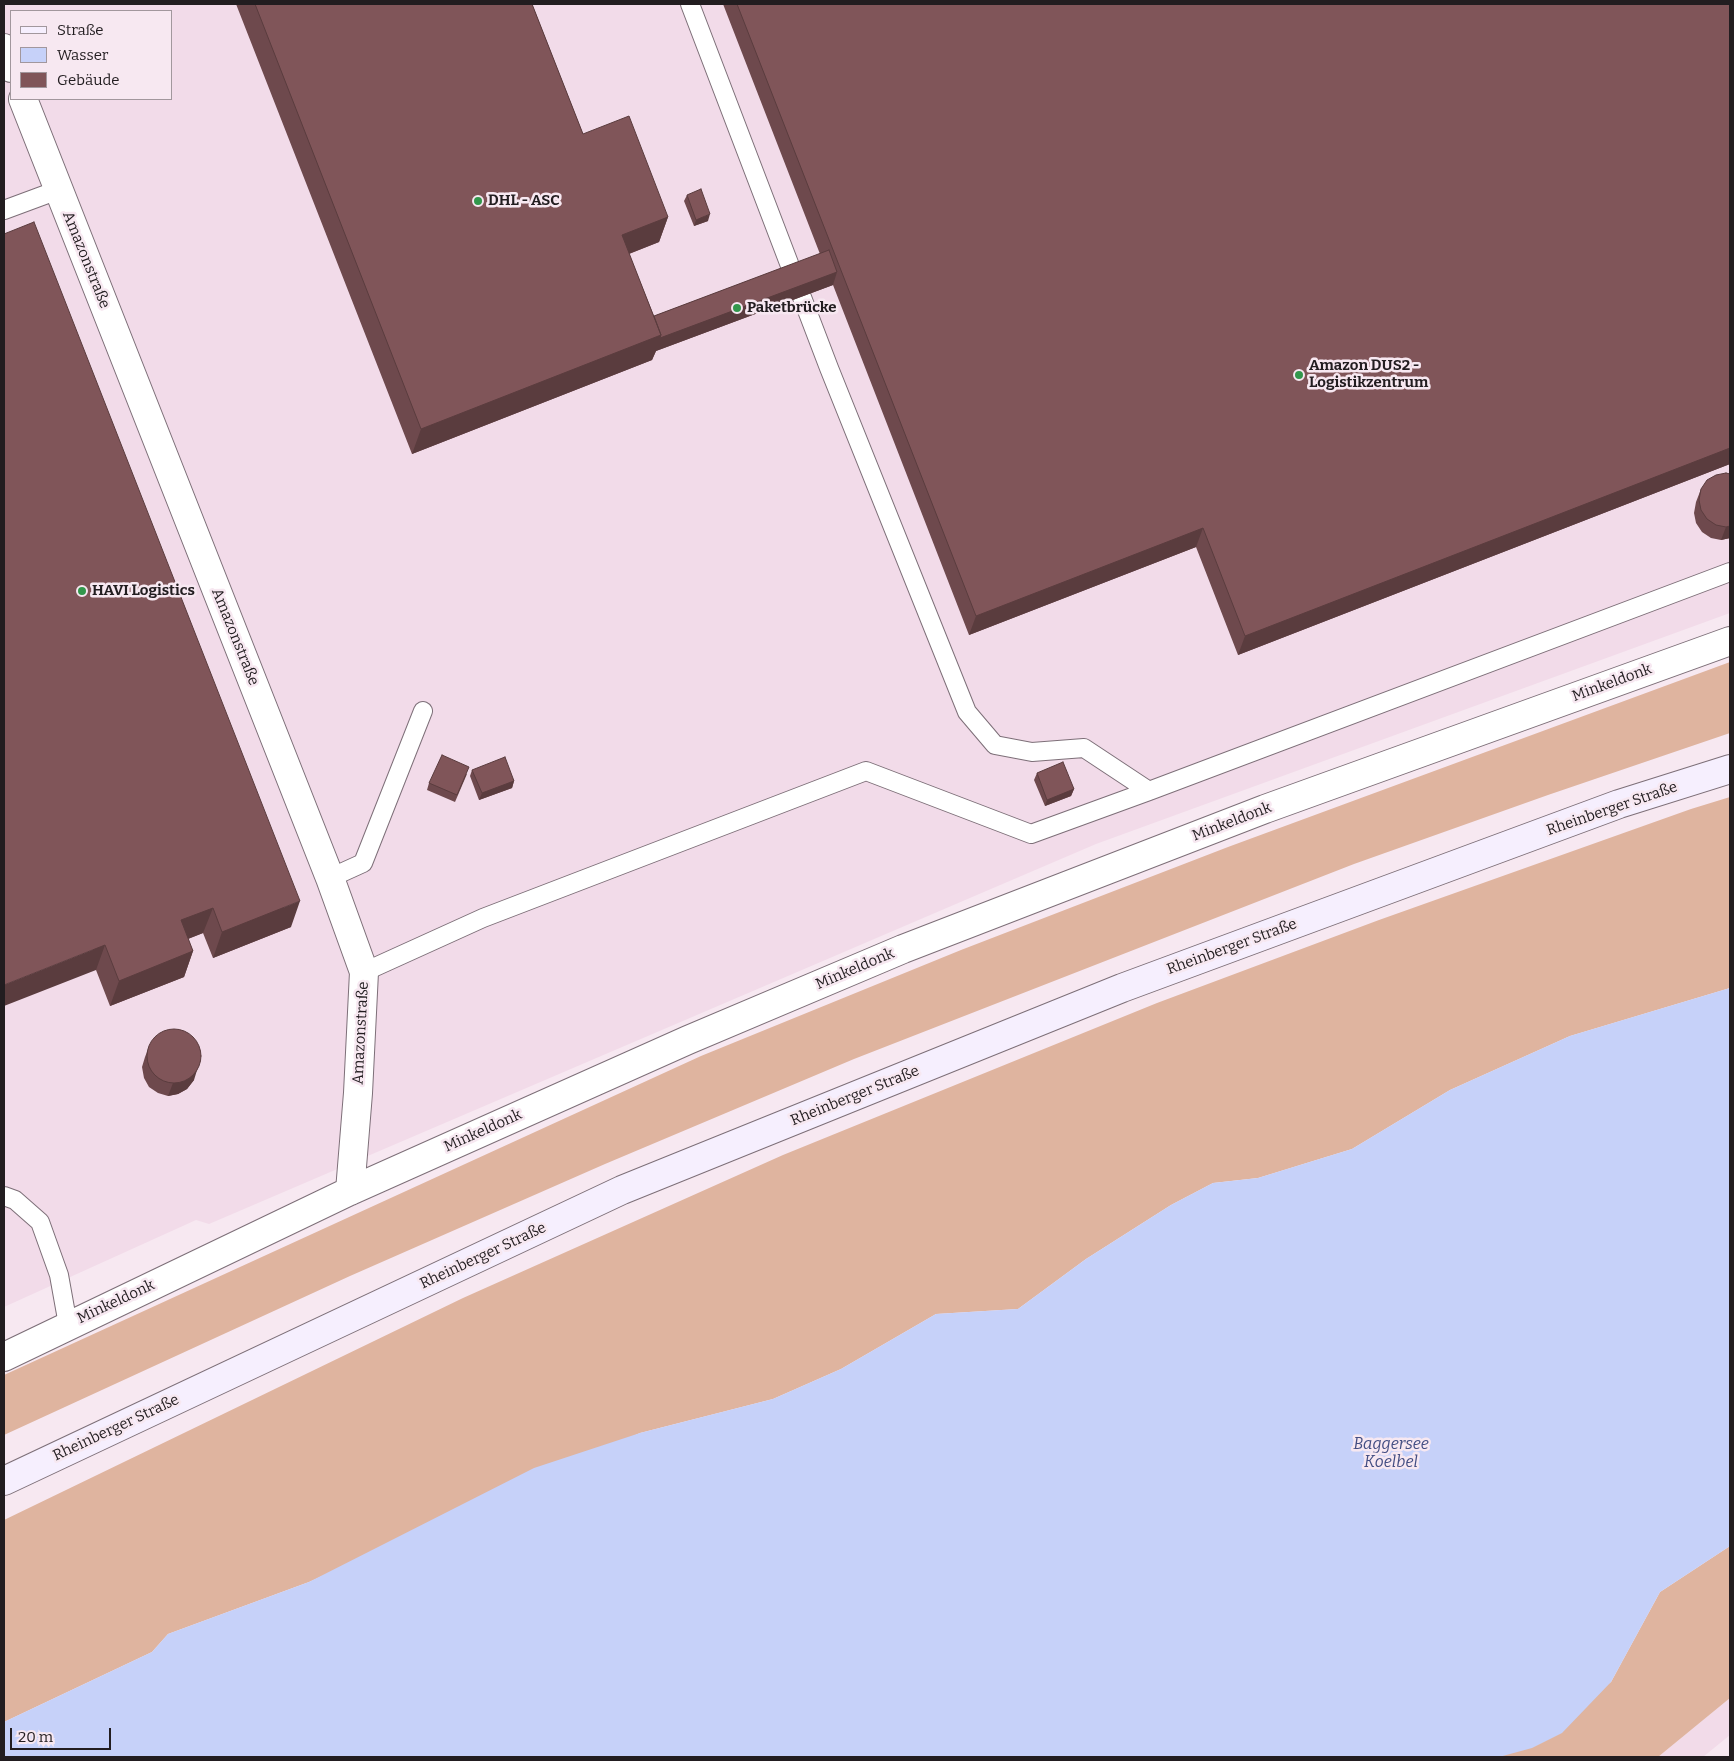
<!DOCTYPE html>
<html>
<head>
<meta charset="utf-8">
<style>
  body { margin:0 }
  #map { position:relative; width:1734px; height:1761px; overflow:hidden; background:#f7e8f1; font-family:Bitter,serif }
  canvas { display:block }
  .frame { position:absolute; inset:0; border:5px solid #221d20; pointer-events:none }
  .legend { position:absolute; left:10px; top:10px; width:162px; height:90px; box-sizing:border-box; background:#f7e8f1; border:1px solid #a2979d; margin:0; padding:6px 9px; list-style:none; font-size:15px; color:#221d20 }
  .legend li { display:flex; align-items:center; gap:10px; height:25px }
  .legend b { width:25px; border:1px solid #a2979d }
  .scale { position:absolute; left:10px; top:1728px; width:101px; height:22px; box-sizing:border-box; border:2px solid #221d20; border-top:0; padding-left:6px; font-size:15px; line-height:18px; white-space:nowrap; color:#221d20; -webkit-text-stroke:4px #f7e8f1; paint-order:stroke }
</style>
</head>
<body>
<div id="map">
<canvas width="1734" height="1761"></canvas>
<div class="frame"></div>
<ul class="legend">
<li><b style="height:6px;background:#f6effe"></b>Straße</li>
<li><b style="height:14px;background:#c6d1f9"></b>Wasser</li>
<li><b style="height:14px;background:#805559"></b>Gebäude</li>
</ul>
<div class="scale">20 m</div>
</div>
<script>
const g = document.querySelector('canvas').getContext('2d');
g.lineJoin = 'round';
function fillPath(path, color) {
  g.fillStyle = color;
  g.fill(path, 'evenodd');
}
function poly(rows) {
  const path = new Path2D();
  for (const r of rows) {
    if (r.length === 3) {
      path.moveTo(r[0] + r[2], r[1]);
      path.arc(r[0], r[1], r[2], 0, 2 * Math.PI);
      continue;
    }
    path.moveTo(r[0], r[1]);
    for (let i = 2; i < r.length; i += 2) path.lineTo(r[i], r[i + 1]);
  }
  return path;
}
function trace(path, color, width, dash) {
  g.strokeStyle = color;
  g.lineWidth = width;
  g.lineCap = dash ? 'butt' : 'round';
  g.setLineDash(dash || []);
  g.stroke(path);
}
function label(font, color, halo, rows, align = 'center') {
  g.font = font + ' Bitter,serif';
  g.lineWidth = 5;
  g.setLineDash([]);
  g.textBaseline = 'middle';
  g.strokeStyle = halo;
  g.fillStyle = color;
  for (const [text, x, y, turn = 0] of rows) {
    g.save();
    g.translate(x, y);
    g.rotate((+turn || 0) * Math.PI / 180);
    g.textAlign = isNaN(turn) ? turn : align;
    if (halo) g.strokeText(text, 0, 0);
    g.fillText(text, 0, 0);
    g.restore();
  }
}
const built = poly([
  [4,4,1730,4,1730,613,1096,844,209,1224,196,1220,4,1307],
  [11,11,171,11,171,99,11,99],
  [1730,1698,1730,1735,1703,1757,1658,1757]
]);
const forest = poly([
  [1730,662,1730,733,1548,795,1354,864,854,1059,605,1164,350,1276,4,1435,4,1375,701,1056,961,950,1228,847],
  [1730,797,1730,988,1570,1036,1450,1090,1352,1149,1258,1178,1213,1183,1171,1205,1086,1259,1018,1309,936,1314,841,1369,773,1399,640,1433,309,1582,168,1634,152,1652,4,1722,4,1520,463,1298,783,1155,1157,1003,1379,920,1691,809],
  [1730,1546,1730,1698,1658,1757,1499,1757,1611,1682,1660,1592]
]);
const water = poly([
  [1730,988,1730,1546,1660,1592,1611,1682,1562,1733,1532,1748,1499,1757,4,1757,4,1722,152,1652,168,1634,309,1582,534,1468,640,1433,773,1399,841,1369,936,1314,1018,1309,1086,1259,1171,1205,1213,1183,1258,1178,1352,1149,1450,1090,1570,1036]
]);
const lane = poly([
  [690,4,829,368,967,712,995,745,1032,752,1084,748,1149,791],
  [4,210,58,190],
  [330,878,363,863,423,711],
  [364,972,483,918,866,771,1031,834,1149,791,1730,572],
  [4,1196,15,1200,40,1222,59,1275,68,1325]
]);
const street = poly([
  [4,48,11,68],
  [23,99,330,878,364,972,358,1093,350,1191],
  [4,1357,350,1191,688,1040,903,949,1265,809,1730,641]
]);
const secondary = poly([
  [4,1481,622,1190,1122,988,1619,804,1730,769]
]);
const wall = poly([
  [236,4,532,4,583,134,668,217,659,242,629,254,654,316,820,254,723,4,1730,4,1730,464,1238,655,1196,547,969,635,833,285,656,351,652,360,412,454],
  [687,195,708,221,694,226,684,201],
  [4,234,291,927,213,958,203,933,188,939,193,951,184,977,110,1006,96,970],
  [1730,474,1730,538,1721,540,1711,538,1702,532,1696,523,1694,513,1696,502,1701,489],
  [472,770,514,781,512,788,479,800,470,776],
  [1037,773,1074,789,1071,796,1045,806,1034,780],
  [467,774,455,802,427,790,429,783],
  [150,1044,194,1080,187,1089,178,1094,168,1096,158,1093,149,1087,144,1078,142,1067,145,1057]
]);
const shadedWall = poly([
  [710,214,708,221,694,226,696,220],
  [668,217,659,242,613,260,622,235],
  [837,272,833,285,656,351,652,360,412,454,421,429,661,335],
  [1730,448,1730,464,1238,655,1245,636],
  [1730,526,1730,538,1721,540,1726,527],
  [1203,528,1196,547,969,635,976,616],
  [514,781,512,788,479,800,482,793],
  [1074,789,1071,796,1045,806,1047,800],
  [300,901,291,927,213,958,222,932],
  [213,908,203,933,172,945,181,920],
  [105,945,96,970,4,1006,4,985],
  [193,951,184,977,110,1006,119,981],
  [198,1067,194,1080,187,1089,178,1094,168,1096,173,1083]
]);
const building = poly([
  [255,4,532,4,583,134,629,116,668,217,622,235,661,335,421,429,255,4],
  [737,4,1730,4,1730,448,1245,636,1203,528,976,616,737,4],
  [701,189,710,214,696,220,687,195,701,189],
  [34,222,300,901,222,932,213,908,181,920,193,951,119,981,105,945,4,985,4,234,34,222],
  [829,250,837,272,660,338,661,335,654,316,829,250],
  [1726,473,1730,474,1730,526,1726,527,1716,525,1707,519,1701,510,1699,500,1701,489,1707,480,1716,475,1726,473],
  [442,755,469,767,457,795,429,783,442,755],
  [505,757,514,781,482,793,472,770,505,757],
  [1063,762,1074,789,1047,800,1037,773,1063,762],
  [174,1056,27]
]);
const markers = [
  [478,201,5,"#32974c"],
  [737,308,5,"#32974c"],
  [1299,375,5,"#32974c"],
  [82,591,5,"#32974c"]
];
const poiNames = [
  ["DHL - ASC",488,201],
  ["Paketbrücke",747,308],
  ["Amazon DUS2 -",1309,366],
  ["Logistikzentrum",1309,383],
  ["HAVI Logistics",92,591]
];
const streetNames = [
  ["Amazonstraße",86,260,68],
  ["Amazonstraße",235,637,68],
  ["Minkeldonk",1612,683,-20],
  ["Rheinberger Straße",1612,809,-19],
  ["Minkeldonk",1232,822,-21],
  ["Rheinberger Straße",1232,947,-20],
  ["Minkeldonk",855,969,-23],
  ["Amazonstraße",361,1033,-87],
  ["Rheinberger Straße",855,1096,-22],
  ["Minkeldonk",483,1131,-24],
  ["Rheinberger Straße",483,1256,-25],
  ["Minkeldonk",116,1302,-25],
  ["Rheinberger Straße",116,1428,-25]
];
const waterNames = [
  ["Baggersee",1391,1445],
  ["Koelbel",1391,1463]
];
fillPath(built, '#f2dbe9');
fillPath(forest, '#dfb49f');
fillPath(water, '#c6d1f9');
trace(lane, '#7d6f78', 20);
trace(street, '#7d6f78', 30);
trace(secondary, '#7d6f78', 30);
trace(lane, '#fff', 18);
trace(street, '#fff', 28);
trace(secondary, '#f6effe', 28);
fillPath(wall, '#6e494d');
fillPath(shadedWall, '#5a3c3e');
fillPath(building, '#805559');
trace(building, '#5a3c3e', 1);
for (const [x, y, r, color] of markers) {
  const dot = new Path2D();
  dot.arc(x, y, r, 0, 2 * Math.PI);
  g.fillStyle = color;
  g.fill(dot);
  trace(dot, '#f7e8f1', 2);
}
label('bold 15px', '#221d20', '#f7e8f1', poiNames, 'left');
label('15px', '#221d20', '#f7e8f1', streetNames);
label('italic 16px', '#434e83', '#f7e8f1', waterNames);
</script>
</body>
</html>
